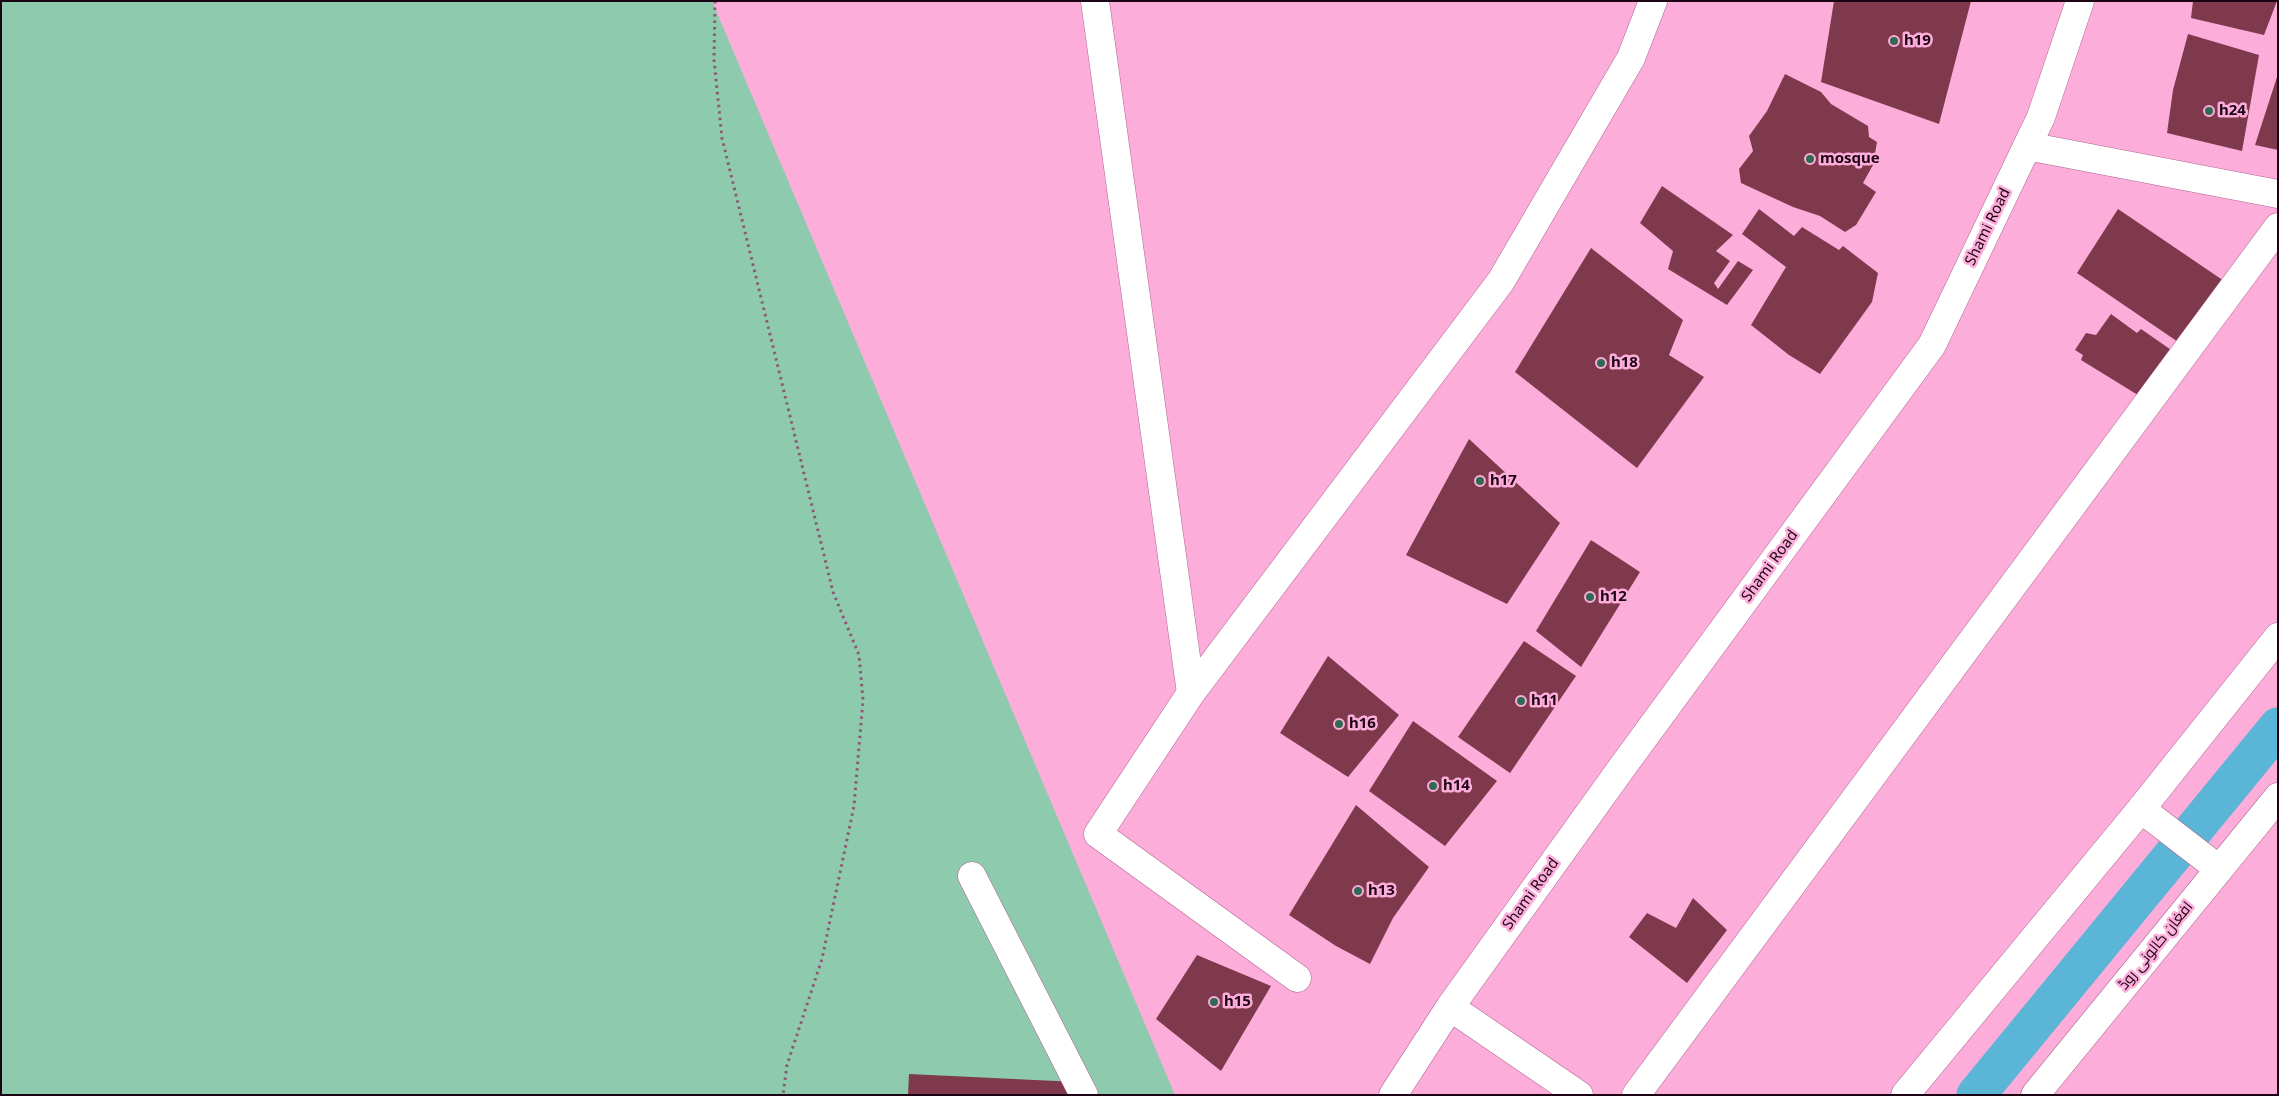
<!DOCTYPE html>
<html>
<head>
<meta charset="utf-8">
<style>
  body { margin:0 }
  #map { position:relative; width:2279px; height:1096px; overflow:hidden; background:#fcadda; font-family:"Noto Sans",sans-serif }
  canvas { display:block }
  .frame { position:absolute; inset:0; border:2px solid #1d0414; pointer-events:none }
</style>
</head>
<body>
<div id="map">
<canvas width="2279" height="1096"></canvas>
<div class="frame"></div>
</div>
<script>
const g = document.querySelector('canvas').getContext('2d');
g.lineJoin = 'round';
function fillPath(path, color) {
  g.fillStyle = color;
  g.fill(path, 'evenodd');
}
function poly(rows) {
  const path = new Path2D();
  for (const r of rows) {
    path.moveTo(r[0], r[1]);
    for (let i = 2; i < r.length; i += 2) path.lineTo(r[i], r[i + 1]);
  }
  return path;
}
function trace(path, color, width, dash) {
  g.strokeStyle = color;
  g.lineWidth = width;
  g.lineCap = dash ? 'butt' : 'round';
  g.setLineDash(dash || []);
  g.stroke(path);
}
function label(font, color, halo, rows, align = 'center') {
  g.font = font + ' "Noto Sans",Cairo,sans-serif';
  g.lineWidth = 5;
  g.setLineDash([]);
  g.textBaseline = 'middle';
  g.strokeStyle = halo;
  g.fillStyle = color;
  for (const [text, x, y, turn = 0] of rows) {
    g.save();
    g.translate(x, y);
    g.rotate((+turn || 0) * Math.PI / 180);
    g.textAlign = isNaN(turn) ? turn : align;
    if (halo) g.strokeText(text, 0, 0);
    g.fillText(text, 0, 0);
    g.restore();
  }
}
const green = poly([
  [1,1,712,1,1175,1095,1,1095]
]);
const canal = poly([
  [1976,1095,2278,727]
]);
const building = poly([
  [1834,1,1971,1,1939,124,1821,82],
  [2193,1,2277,1,2264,35,2191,18],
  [2188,34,2259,55,2242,151,2167,133,2173,90],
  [1785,74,1821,92,1831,104,1868,126,1869,137,1877,142,1873,165,1863,183,1876,192,1856,225,1845,232,1820,216,1793,207,1741,183,1739,169,1753,151,1749,136,1767,111],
  [2277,77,2278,77,2278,150,2255,145],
  [1662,186,1733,235,1716,251,1730,261,1714,283,1718,289,1738,261,1753,270,1727,305,1668,269,1673,251,1640,223],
  [1759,209,1794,236,1802,227,1839,250,1843,246,1878,273,1872,302,1820,374,1789,355,1751,325,1786,267,1742,234],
  [2118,209,2227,283,2184,346,2077,273],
  [1591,248,1683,320,1669,355,1704,377,1637,468,1515,372],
  [2111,314,2137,333,2141,329,2177,354,2146,400,2081,360,2083,355,2075,350,2086,333,2096,335],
  [1469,439,1560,523,1507,604,1406,555],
  [1591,540,1640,572,1581,667,1536,631],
  [1524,641,1576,676,1510,773,1458,737],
  [1328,656,1399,715,1348,777,1280,733],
  [1413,721,1497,781,1445,846,1369,791],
  [1356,805,1429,867,1393,918,1370,964,1336,946,1289,915],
  [1693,898,1727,930,1687,983,1629,937,1647,913,1676,928],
  [1197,955,1271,986,1221,1071,1156,1019],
  [909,1074,1077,1082,1077,1095,908,1095]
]);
const path = poly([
  [715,1,714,60,722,138,833,592,859,655,863,700,854,806,822,959,787,1065,783,1095]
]);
const minor = poly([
  [1095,1,1191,693],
  [2027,146,2278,194],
  [2141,809,2219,869],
  [972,876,1084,1095],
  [1297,978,1098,834,1191,693,1501,281,1631,58,1653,1],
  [1450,1007,1579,1095],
  [1393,1095,1450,1007,1623,766,1932,345,2041,117,2080,1],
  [1636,1095,2278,227]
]);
const major = poly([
  [1905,1095,2141,809,2278,637],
  [2035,1095,2278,797]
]);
const markers = [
  [1894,41,5,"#316a52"],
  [2209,111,5,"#316a52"],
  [1810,159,5,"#316a52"],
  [1601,363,5,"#316a52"],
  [1480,481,5,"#316a52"],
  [1590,597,5,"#316a52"],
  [1521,701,5,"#316a52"],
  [1339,724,5,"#316a52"],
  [1433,786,5,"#316a52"],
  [1358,891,5,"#316a52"],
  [1214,1002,5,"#316a52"]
];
const poiNames = [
  ["h19",1904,41],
  ["h24",2219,111],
  ["mosque",1820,159],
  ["h18",1611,363],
  ["h17",1490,481],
  ["h12",1600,597],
  ["h11",1531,701],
  ["h16",1349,724],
  ["h14",1443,786],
  ["h13",1368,891],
  ["h15",1224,1002]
];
const streetNames = [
  ["Shami Road",1988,227,-64],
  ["Shami Road",1770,566,-54],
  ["Shami Road",1531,894,-54],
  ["افغان کالونی روڈ",2156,946,-51]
];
fillPath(green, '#8ecaae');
trace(canal, '#5ab5d6', 39);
fillPath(building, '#7f394c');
trace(minor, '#ae6590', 29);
trace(major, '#ae6590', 29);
trace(path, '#8d5977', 3, [2.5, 4]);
trace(minor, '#fff', 28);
trace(major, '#fff', 28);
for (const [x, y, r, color] of markers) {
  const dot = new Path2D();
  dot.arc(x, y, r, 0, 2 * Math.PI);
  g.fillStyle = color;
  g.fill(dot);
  trace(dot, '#fcadda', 2);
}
label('bold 15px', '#1d0414', '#fcadda', poiNames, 'left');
label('15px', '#1d0414', '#fcadda', streetNames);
</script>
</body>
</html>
